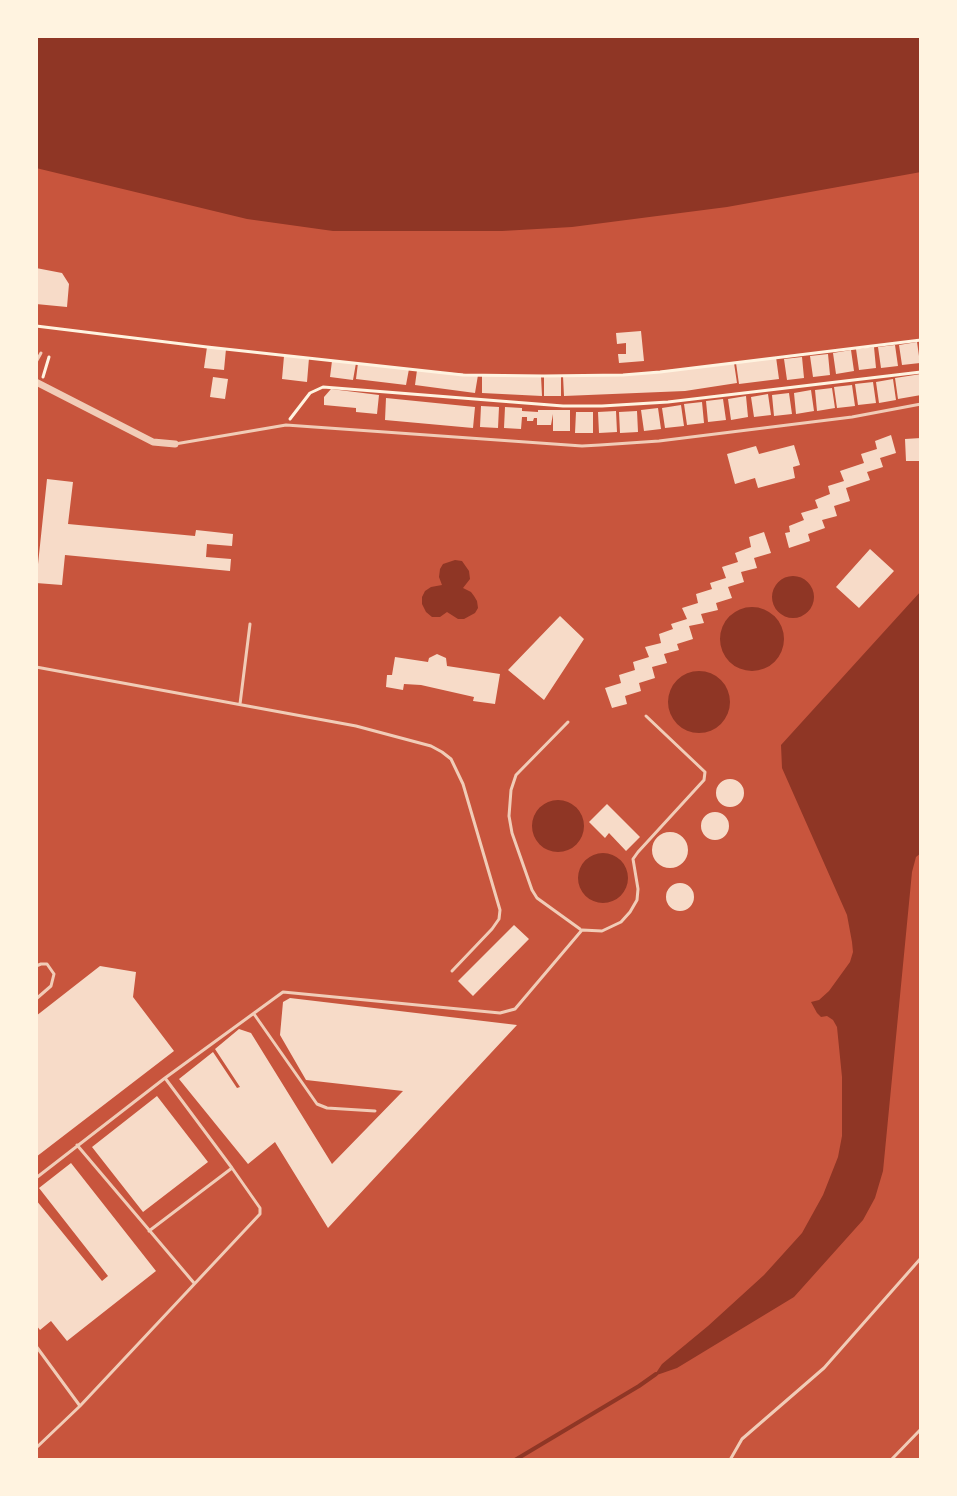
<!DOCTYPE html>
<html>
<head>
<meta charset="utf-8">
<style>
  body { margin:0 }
  #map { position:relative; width:957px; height:1496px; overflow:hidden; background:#c8553d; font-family:Signika,sans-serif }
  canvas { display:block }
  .frame { position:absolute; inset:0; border:38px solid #fff3e0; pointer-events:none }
</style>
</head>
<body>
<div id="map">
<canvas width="957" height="1496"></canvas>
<div class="frame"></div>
</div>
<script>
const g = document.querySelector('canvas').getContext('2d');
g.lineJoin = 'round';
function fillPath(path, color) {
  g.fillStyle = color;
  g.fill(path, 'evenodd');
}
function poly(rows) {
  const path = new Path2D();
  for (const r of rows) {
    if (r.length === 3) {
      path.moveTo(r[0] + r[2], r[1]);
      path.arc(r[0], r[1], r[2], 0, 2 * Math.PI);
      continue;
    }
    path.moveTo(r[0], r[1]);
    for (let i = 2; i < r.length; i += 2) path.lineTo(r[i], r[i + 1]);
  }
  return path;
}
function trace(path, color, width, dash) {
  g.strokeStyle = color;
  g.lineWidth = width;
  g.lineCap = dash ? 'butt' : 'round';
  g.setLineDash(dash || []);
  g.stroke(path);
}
const water = poly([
  [36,36,921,36,921,172,727,207,572,227,502,231,333,231,247,219,36,168],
  [455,560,462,561,469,571,470,579,463,588,471,592,474,596,477,601,478,608,475,613,464,619,458,619,447,612,440,617,432,617,426,612,422,604,422,597,425,591,431,587,442,585,439,577,440,569,443,564],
  [793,597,21],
  [921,591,921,853,916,857,912,872,883,1171,875,1198,863,1220,794,1297,677,1368,654,1376,662,1364,708,1326,764,1275,802,1233,823,1195,838,1157,842,1136,842,1077,837,1027,833,1020,827,1016,821,1017,817,1013,811,1002,819,1000,829,991,850,962,853,952,852,942,847,915,782,768,781,745],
  [752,639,32],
  [699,702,31],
  [558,826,26],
  [603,878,25]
]);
const stream = poly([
  [515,1460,639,1386,656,1374]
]);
const building = poly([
  [36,268,62,273,69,284,67,307,36,304],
  [641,331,644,361,619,363,618,354,626,354,626,343,617,344,616,333],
  [917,342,920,363,902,365,899,345],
  [895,345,898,366,881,368,878,347],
  [207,347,226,349,224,370,204,368],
  [874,347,876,368,859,370,856,349],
  [851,350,854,371,836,374,833,353],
  [828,354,830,375,813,377,810,356],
  [284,356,309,358,307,382,282,379],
  [776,357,779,379,739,384,736,363],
  [802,357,804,378,787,380,784,359],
  [332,361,356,363,353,380,330,377],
  [358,363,409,369,406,385,356,379],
  [734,363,737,383,685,391,564,396,563,376,623,375],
  [417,370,478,375,475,393,415,385],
  [921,374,921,395,898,399,895,378],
  [482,375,541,376,542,396,482,393],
  [544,376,561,377,561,396,544,396],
  [213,377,228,379,225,399,210,397],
  [893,379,896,400,879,403,876,382],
  [873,382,876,403,858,405,855,384],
  [852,385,855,406,837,408,834,387],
  [832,388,835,408,817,411,815,390],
  [331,389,379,395,377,414,356,412,356,408,324,405,324,397],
  [811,390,814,411,796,414,794,393],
  [789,393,792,414,774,416,772,395],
  [768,394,771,415,754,417,751,397],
  [746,396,748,417,731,420,728,399],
  [386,398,475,407,473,428,385,420],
  [723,399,726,420,708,422,706,401],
  [702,402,704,423,687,425,684,404],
  [681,405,684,426,665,428,662,408],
  [481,406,499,407,498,428,480,427],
  [505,407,522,408,522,411,538,412,538,410,570,410,570,431,553,431,553,414,551,425,537,425,537,418,534,418,533,421,527,421,527,417,522,417,521,429,504,428],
  [658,408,661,429,644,431,641,410],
  [616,411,617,432,599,433,598,412],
  [637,411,638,432,620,433,619,412],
  [576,412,593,412,593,433,575,433],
  [891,435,896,453,880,458,883,467,867,472,870,480,846,488,850,501,834,506,837,516,822,520,825,528,808,534,810,541,789,548,785,533,790,532,789,526,804,520,801,513,818,508,815,500,830,494,828,486,844,481,840,471,864,463,861,454,877,449,875,441],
  [921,438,921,461,906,461,905,439],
  [794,445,800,465,793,467,795,478,758,488,755,478,735,484,727,454,756,446,759,454],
  [47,479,73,482,68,524,195,536,196,530,233,534,232,546,207,544,206,557,231,559,230,571,65,555,62,585,36,583],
  [764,532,771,553,754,558,757,568,741,572,744,582,728,587,732,598,716,603,718,610,701,614,704,623,689,626,693,639,677,644,679,650,664,654,667,663,652,667,655,678,639,683,641,691,625,696,627,704,612,708,605,688,621,683,619,675,635,670,633,662,649,657,645,647,661,643,659,634,673,629,671,624,687,619,682,608,698,603,696,594,712,589,710,583,726,578,722,567,738,562,735,553,751,547,749,537],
  [870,549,894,571,859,608,836,587],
  [560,616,584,639,544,700,508,670],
  [437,654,446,658,447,666,500,674,495,704,473,701,474,697,421,685,404,684,403,690,386,687,387,675,392,675,395,657,428,662,429,658],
  [730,793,14],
  [607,804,640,837,626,851,609,833,605,838,589,822],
  [715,826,14],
  [670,850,18],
  [680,897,14],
  [514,925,529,939,473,996,458,981],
  [100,966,136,972,133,997,174,1051,36,1157,36,1016],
  [290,998,517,1025,328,1228,275,1142,248,1164,179,1079,213,1052,237,1088,240,1087,215,1049,239,1029,251,1033,332,1164,403,1091,306,1080,280,1035,283,1002],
  [157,1096,208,1162,143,1212,92,1147],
  [71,1163,156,1271,67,1341,51,1321,40,1330,36,1325,36,1200,102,1281,108,1276,39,1188]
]);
const path = poly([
  [36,326,207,347,463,375,544,376,623,375,660,372,921,340],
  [43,377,49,357],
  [290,419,310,393,323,387,563,406,602,406,668,402,921,372]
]);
const service = poly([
  [36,362,41,353],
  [175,444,286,425,582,446,600,445,659,441,852,417,921,404],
  [36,667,356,726,431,746,442,752,451,759,463,784,500,910,499,919,492,929,452,971],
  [240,704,250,624],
  [568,722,516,775,511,790,509,816,512,833,532,890,537,898,580,929],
  [36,966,41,964,47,964,54,974,51,986,36,999],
  [254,1014,317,1104,327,1108,375,1111],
  [77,1145,194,1283],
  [36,1178,165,1078,283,992,500,1013,515,1009,582,930,602,931,621,922,630,912,637,900,638,889,633,859,638,852,704,780,705,772,646,716],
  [149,1231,232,1168],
  [36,1346,80,1406],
  [36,1448,80,1406,260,1214,260,1208,232,1168,165,1078],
  [730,1460,742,1439,824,1368,921,1258],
  [891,1460,921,1429]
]);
const minor = poly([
  [36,382,153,442,175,444]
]);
fillPath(water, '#8f3625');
trace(stream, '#8f3625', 4);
fillPath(building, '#f7dbc8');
trace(path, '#fff3e0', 3);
trace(service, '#f1ccb7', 3);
trace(minor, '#f1ccb7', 7);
</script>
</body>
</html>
